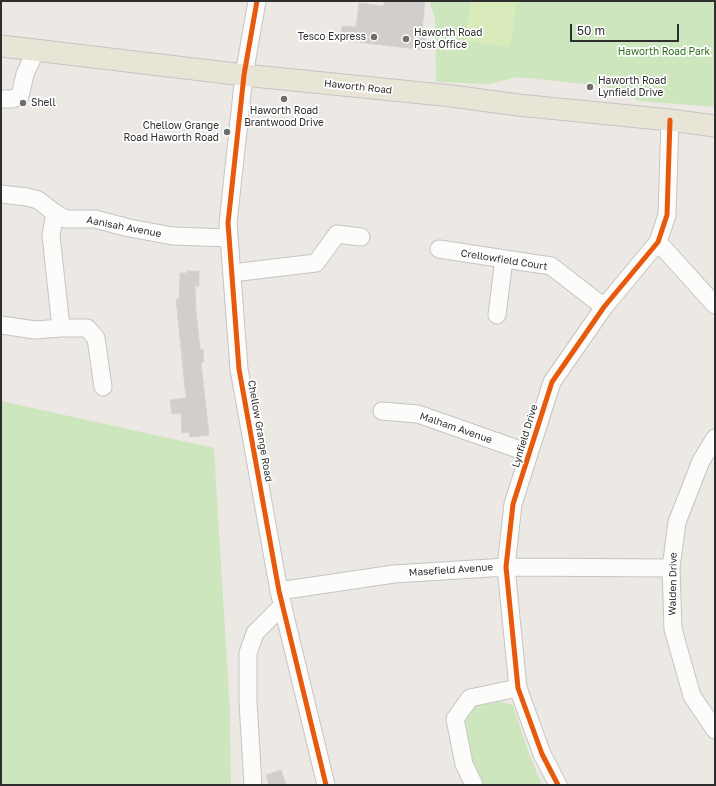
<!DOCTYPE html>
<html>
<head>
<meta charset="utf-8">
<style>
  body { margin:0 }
  #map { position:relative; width:716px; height:786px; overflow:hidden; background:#ece8e4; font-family:"Golos Text",sans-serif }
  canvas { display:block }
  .frame { position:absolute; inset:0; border:2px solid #2e2e2e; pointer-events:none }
  .scale { position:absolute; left:570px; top:24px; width:109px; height:18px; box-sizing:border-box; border:2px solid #2e2e2e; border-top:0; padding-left:5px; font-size:12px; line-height:14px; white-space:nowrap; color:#2e2e2e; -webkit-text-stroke:3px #fff; paint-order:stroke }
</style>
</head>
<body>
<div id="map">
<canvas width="716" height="786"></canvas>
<div class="frame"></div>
<div class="scale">50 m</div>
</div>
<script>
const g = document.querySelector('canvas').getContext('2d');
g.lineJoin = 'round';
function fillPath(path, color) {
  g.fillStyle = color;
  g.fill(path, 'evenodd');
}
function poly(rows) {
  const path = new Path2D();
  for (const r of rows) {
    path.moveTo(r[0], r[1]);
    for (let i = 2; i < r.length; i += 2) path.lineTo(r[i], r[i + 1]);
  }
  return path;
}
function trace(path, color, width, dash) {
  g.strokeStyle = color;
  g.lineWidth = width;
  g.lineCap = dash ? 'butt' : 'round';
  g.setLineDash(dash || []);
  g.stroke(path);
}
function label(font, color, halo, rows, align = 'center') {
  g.font = font + ' "Golos Text",sans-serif';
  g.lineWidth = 3.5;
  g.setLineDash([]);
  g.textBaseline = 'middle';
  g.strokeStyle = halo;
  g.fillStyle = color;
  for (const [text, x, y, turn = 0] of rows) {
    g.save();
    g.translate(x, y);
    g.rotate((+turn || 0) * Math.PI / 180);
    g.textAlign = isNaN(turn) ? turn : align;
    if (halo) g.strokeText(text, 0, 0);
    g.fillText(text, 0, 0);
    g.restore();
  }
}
const green = poly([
  [429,1,715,1,715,107,640,101,604,86,517,77,489,84,436,82,435,17],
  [1,401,214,448,230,712,231,785,1,785],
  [494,700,513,705,528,751,542,785,482,785,472,762,463,721,475,704]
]);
const pitch = poly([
  [471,1,517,1,510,47,465,41]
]);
const building = poly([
  [384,1,425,1,422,30,427,31,424,50,340,40,342,26,356,27,359,3,384,6,384,1],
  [187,271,199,271,199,286,195,286,196,311,200,349,203,349,204,362,201,362,209,435,190,437,189,432,182,433,181,413,172,414,170,400,186,398,176,299,179,299,180,273,187,273,187,271],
  [281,770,286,785,269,785,266,775,281,770]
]);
const minor = poly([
  [257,1,244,75,228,223,239,369,279,591,326,785],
  [1,99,12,99,20,96,25,74,36,50],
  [1,194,27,197,38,200,55,213,66,219,95,219,129,228,173,236,229,238],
  [658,242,715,305],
  [439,249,551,266,604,307],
  [232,273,316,263,337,234,361,237],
  [497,315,504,259],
  [1,325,35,330,61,328,51,235,55,213],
  [61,328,87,328,96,338,103,387],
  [382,411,418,414,529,453],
  [715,438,701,461,677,522,671,568,673,629,692,696,715,730],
  [279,591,394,574,506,567,671,568],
  [253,785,248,702,248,653,255,633,283,605],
  [474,785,464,764,455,719,470,698,518,688],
  [558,785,542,754,518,688,506,567,513,504,552,382,604,307,658,242,667,215,670,120]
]);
const major = poly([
  [1,46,244,75,452,96,518,105,670,120,715,126]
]);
const cycleway = poly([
  [257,1,244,75,228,223,239,369,279,591,326,785],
  [558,785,542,754,518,688,506,567,513,504,552,382,604,307,658,242,667,215,670,120]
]);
const markers = [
  [374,37,4,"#706f6e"],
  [406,39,4,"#706f6e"],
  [590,87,4,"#706f6e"],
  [284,99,4,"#706f6e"],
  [23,103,4,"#706f6e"],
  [227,132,4,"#706f6e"]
];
const poiNames = [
  ["Haworth Road",414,33],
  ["Post Office",414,45],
  ["Tesco Express",366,37,"right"],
  ["Haworth Road",598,81],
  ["Lynfield Drive",598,93],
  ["Shell",31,103],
  ["Haworth Road",284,111,"center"],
  ["Brantwood Drive",284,123,"center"],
  ["Chellow Grange",219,126,"right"],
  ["Road Haworth Road",219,138,"right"]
];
const parkNames = [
  ["Haworth Road Park",664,52]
];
const streetNames = [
  ["Haworth Road",358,87,6],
  ["Aanisah Avenue",124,227,11],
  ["Crellowfield Court",504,260,9],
  ["Malham Avenue",456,428,19],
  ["Chellow Grange Road",260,431,80],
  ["Lynfield Drive",525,436,-73],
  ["Masefield Avenue",451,570,-4],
  ["Walden Drive",673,584,-89]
];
fillPath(green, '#cee6be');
fillPath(pitch, '#d9eabb');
fillPath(building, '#d1cecb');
trace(building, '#d7d4d0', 1);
trace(minor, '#c5c4c5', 19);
trace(major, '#c6c5c4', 23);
trace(minor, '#fcfcfb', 17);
trace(major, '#e8e4d6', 21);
trace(cycleway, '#e8590c', 5);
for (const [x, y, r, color] of markers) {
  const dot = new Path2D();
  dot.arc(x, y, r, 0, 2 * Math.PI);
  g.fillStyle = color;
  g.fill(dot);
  trace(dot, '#fff', 1.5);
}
label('10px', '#2e2e2e', '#fff', poiNames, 'left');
label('10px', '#2c6e1b', '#fff', parkNames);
label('10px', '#2e2e2e', '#fff', streetNames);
</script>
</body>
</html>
